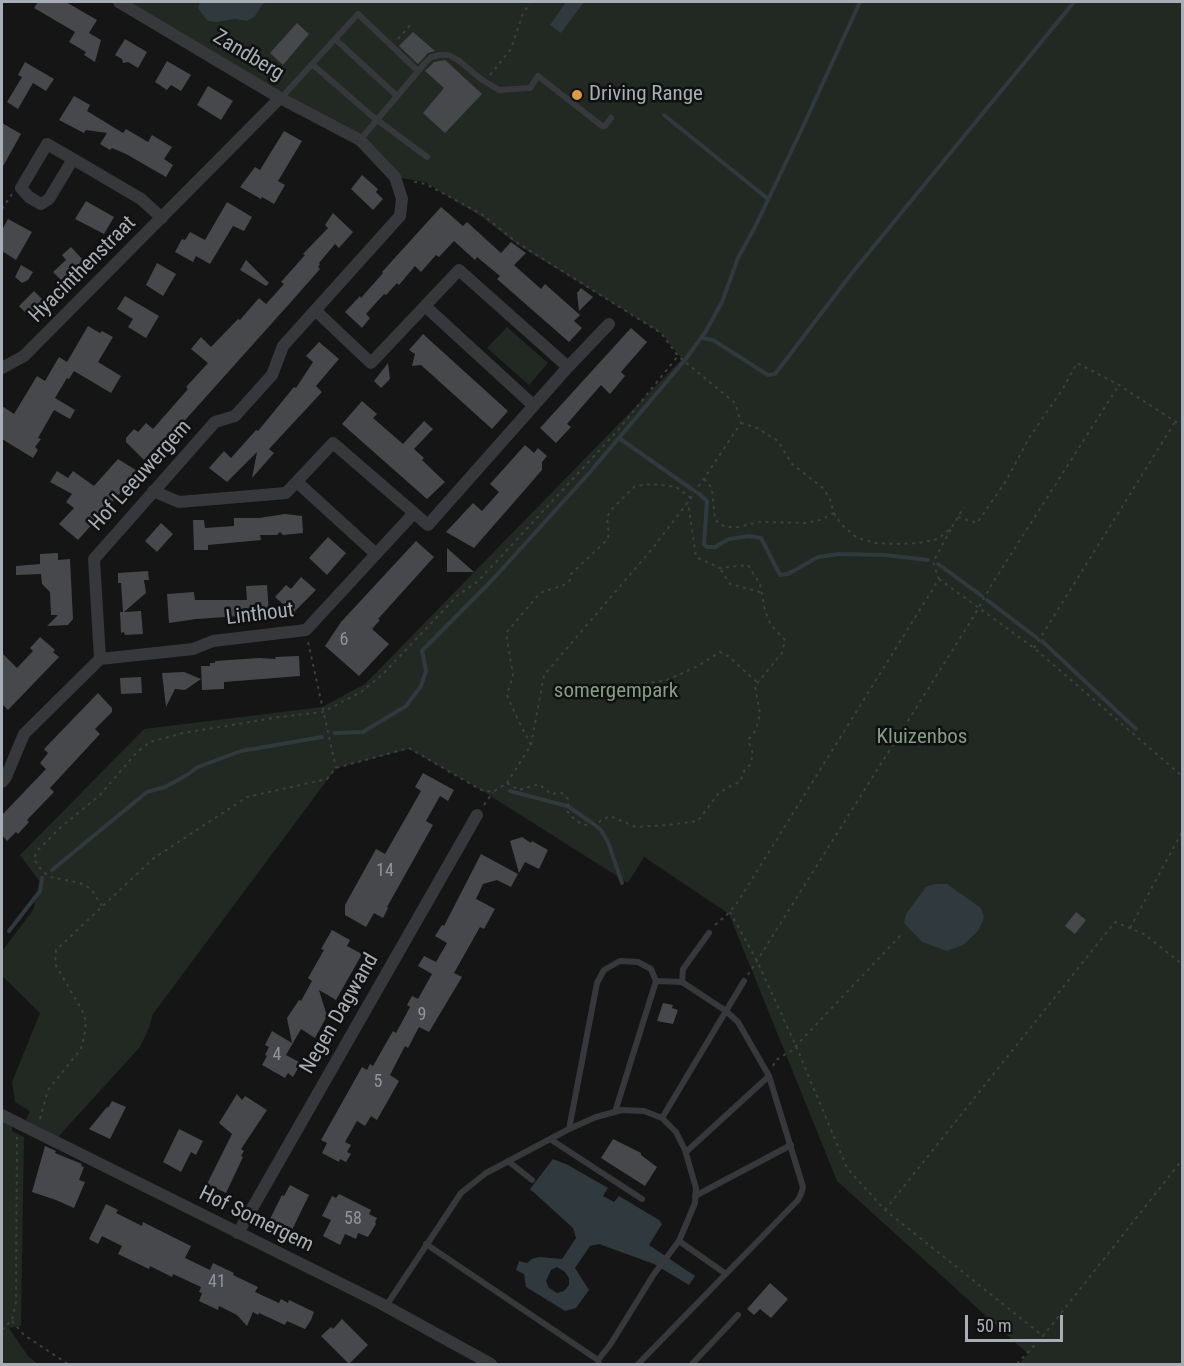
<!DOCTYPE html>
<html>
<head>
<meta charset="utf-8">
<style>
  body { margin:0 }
  #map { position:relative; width:1184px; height:1366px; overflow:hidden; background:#151516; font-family:"Roboto Condensed",sans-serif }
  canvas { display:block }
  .frame { position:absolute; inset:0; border:3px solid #a8aeb5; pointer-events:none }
  .scale { position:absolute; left:965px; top:1315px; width:98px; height:27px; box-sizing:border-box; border:3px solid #a8aeb5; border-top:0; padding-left:8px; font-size:18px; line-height:21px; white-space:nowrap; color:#a8aeb5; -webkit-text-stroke:4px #101011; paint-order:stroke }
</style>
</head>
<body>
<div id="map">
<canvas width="1184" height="1366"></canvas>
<div class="frame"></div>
<div class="scale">50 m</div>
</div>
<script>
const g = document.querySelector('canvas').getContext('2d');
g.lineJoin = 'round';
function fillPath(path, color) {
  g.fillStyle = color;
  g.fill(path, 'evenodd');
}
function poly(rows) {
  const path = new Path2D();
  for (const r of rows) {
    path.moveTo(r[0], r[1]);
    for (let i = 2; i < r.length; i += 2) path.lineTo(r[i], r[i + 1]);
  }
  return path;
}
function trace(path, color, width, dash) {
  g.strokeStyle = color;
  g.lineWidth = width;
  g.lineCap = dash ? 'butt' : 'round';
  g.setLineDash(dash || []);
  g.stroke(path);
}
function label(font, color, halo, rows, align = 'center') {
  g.font = font + ' "Roboto Condensed",sans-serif';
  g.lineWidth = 5;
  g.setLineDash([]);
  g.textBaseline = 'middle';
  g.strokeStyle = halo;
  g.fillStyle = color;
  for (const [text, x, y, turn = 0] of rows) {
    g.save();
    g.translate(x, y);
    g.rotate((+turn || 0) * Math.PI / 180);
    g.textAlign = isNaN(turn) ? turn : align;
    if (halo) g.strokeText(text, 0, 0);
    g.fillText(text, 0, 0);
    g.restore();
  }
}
const green = poly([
  [119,2,1182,2,1182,1364,1019,1364,1028,1354,837,1181,729,914,644,857,628,883,481,790,409,749,336,768,153,1014,149,1028,140,1047,58,1137,26,1120,30,1111,15,1102,12,1082,40,1013,2,976,2,951,33,910,40,882,20,855,144,729,322,707,365,684,682,359,661,333,518,245,482,217,425,182,395,177,360,140],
  [507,327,548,363,529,385,487,348],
  [2,1113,12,1118,12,1131,24,1137,21,1326,9,1328,28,1356,38,1364,2,1364]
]);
const water = poly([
  [200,2,267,2,262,5,255,16,247,21,235,19,216,22,208,21,203,15,198,8],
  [566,2,584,2,561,33,550,25],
  [935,884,947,884,981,908,984,918,978,931,963,945,947,951,922,942,904,923,906,914,926,887],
  [553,1159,568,1165,608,1188,603,1196,614,1202,619,1196,659,1220,662,1224,649,1245,695,1276,689,1285,654,1264,599,1244,590,1246,575,1268,589,1290,576,1308,565,1311,526,1287,524,1274,516,1270,519,1261,527,1263,532,1259,539,1257,562,1259,576,1238,573,1228,530,1189],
  [557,1267,565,1272,569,1278,569,1285,564,1291,557,1293,549,1288,546,1281,551,1270]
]);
const stream = poly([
  [664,115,768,199],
  [701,338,713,340,768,375,775,374,852,273,1074,2],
  [685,360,706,331,722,302,738,258,755,227,800,133,860,2],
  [619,438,693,490],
  [698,493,707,501,704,544,707,547,715,547,729,539,749,536,761,538,780,575,788,574,818,557,839,554,885,555,928,560],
  [938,564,982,596],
  [987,600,1037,638],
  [1042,641,1136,729],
  [335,733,363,732,406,706,421,686,426,671,422,651,495,577,591,471,684,361],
  [510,791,567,806],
  [569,807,592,823],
  [595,825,601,830,608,842,622,883],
  [52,870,147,792,165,787,187,775,198,767,241,751,322,737],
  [9,931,40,891,42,878]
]);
const building = poly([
  [38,2,66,2,97,20,89,33,101,40,95,62,84,55,86,52,69,42,75,32,34,8],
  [297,23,309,34,283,65,270,53],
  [413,32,435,51,428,53,418,64,399,46],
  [125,39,147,52,138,68,128,62,123,63,122,59,115,55],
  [445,60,482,94,445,133,423,113,444,88,425,71,434,62],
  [167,61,191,75,181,91,171,85,167,90,155,82],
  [25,62,54,79,46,91,33,83,18,109,7,102,22,77,18,75],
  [208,86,233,101,221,120,197,105],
  [74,96,90,105,87,111,123,133,126,129,148,142,152,135,172,147,164,159,173,165,166,177,126,154,112,148,110,150,100,144,107,133,86,130,84,133,59,120],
  [2,123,21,134,2,168],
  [284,131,302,141,278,181,285,185,274,204,262,197,261,199,240,187,255,167,260,170],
  [362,175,378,189,376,192,383,199,373,210,351,189],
  [86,201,114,217,104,234,75,219],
  [227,202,252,217,244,231,233,226,210,264,196,256,193,262,175,252,182,239,185,240,190,232,205,240],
  [441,207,463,226,467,222,501,253,511,242,526,253,514,265,541,289,545,284,580,315,574,321,582,328,569,342,497,279,500,276,477,257,475,260,454,241,439,257,436,255,421,272,415,266,399,285,397,283,386,295,384,294,366,314,370,318,362,328,345,312,360,296,361,298,383,273,382,272],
  [333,213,353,232,339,248,335,244,319,263,320,264,318,267,320,269,290,303,161,447,158,444,144,460,126,442,126,438,134,429,138,432,146,423,153,429,188,389,186,387,208,363,191,349,201,337,211,347,238,319,240,320,259,298,266,304,284,284,281,282,305,255,303,254,328,228,325,225],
  [8,219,32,232,16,260,2,251,2,230],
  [71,247,83,260,62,281,53,272,66,260,62,255],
  [246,260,269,283,266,286,240,270],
  [157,263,176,274,163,296,146,285],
  [21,265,33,272,28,280,22,283,15,277],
  [581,288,593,297,579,311,577,293],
  [34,291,46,303,31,318,19,306],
  [125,296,159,316,146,338,128,327,133,319,117,309],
  [88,326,100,333,102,331,113,337,98,362,121,376,111,393,74,371,69,379,67,378,55,398,75,410,70,419,54,410,38,438,41,439,35,447,38,450,33,458,2,439,2,406,14,414,37,376,45,381,59,357,67,362],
  [631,328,647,342,621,372,625,376,610,394,601,385,567,424,571,427,556,443,540,428],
  [423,334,508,411,492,429,421,365,412,366,415,354,409,350],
  [319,342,339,359,316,386,322,392,269,449,274,453,252,478,257,452,227,482,209,468,224,451,231,458,256,430,258,431,294,387,296,388,313,362,306,356],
  [388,363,390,379,381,388,374,381],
  [362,401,377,414,373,418,403,444,424,421,433,429,414,449,424,458,422,460,445,482,427,499,342,424],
  [525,445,534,453,538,448,547,456,542,462,542,470,474,548,446,532,473,503,482,511,499,492,490,484],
  [118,459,139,472,78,540,59,524,74,508,66,502,72,494,50,482,57,471,68,478,73,471,94,486],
  [285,514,302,516,303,533,283,535,280,532,277,535,260,535,261,540,208,545,208,550,194,550,193,520,204,520,205,528,234,526,234,518,259,518],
  [161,523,173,534,157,552,145,541],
  [328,537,346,553,327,575,309,558],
  [416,541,434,557,378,619,380,620,372,629,389,644,359,676,325,646,341,622],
  [447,548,474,572,447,572],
  [58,553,58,560,70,559,73,619,68,625,47,626,58,615,51,615,50,592,42,584,41,574,16,575,16,566,40,564,40,554],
  [148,571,149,580,144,580,146,593,124,612,141,611,143,634,125,635,124,632,121,633,120,612,123,612,121,583,118,583,118,573],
  [301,577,316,590,293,613,275,597,286,585,291,589],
  [267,585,269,614,196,619,169,623,167,594,194,592,195,600,247,600,246,586],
  [40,637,55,650,53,652,59,657,8,710,2,704,2,653,17,668,33,651,30,648],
  [299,656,300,676,224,682,224,689,202,690,201,666,210,666,210,663,215,663,215,661,259,658,276,659,275,657],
  [184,672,201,679,185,690,175,689,166,707,162,673],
  [141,677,142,693,121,694,120,678],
  [98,693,112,708,112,712,95,729,100,734,50,788,54,792,27,820,29,822,18,834,16,832,7,841,2,835,2,815,46,769,40,763,48,753,44,749],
  [423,773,454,790,448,801,440,796,426,821,433,825,387,907,388,908,383,918,374,913,366,927,345,915,345,905,376,849,385,854,421,791,415,787],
  [522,837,531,843,532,841,548,850,539,869,525,862,519,873,510,841],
  [481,854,518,874,511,887,497,880,483,884,476,899,495,909,484,929,480,927,454,973,462,977,429,1032,419,1027,408,1048,405,1046,390,1075,399,1081,377,1120,371,1116,365,1126,357,1121,345,1142,351,1145,347,1152,351,1154,346,1162,340,1159,339,1162,322,1153,327,1143,321,1140,362,1067,367,1070,370,1064,373,1066,393,1031,396,1033,410,1007,407,1005,412,996,418,999,432,974,418,966,424,956,436,962,447,943,435,936,442,925,444,926],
  [1076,912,1086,920,1075,934,1065,926],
  [332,930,350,940,347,946,362,954,336,1000,319,990,327,1016,315,1038,301,1029,286,1055,301,1063,293,1077,288,1073,285,1078,262,1065,267,1056,265,1055,269,1047,265,1045,272,1031,292,1043,287,1018,299,1000,301,1001,312,981,308,978,324,950,321,949],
  [663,1003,673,1005,672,1008,678,1010,673,1024,657,1021],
  [237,1094,242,1100,245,1096,267,1110,241,1149,244,1151,241,1156,243,1157,226,1193,207,1184,232,1134,219,1123],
  [112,1101,126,1107,110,1139,89,1129,107,1107,108,1108],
  [179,1129,203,1141,196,1155,191,1152,181,1172,163,1162],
  [613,1139,641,1153,641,1155,657,1167,645,1186,601,1158],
  [45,1146,56,1151,55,1153,82,1164,81,1166,84,1167,79,1180,85,1182,74,1208,56,1200,32,1192],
  [290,1185,309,1195,292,1230,270,1219,282,1195,284,1196],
  [339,1194,371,1210,369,1214,377,1218,375,1222,376,1224,368,1237,358,1233,356,1239,345,1234,340,1245,323,1236,331,1220,322,1216,332,1196,336,1198],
  [106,1204,118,1210,116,1213,142,1226,143,1222,191,1246,185,1258,210,1270,213,1263,234,1273,233,1275,258,1287,255,1292,279,1303,281,1299,288,1303,289,1300,314,1312,311,1320,305,1329,287,1321,285,1325,259,1313,258,1315,253,1312,247,1326,237,1315,219,1306,218,1310,199,1301,202,1293,199,1292,201,1287,173,1274,172,1277,150,1266,149,1269,118,1254,122,1246,102,1236,98,1244,89,1239],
  [770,1283,788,1299,771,1318,760,1309,754,1315,747,1309],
  [342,1319,368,1345,349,1364,321,1336,331,1327,333,1329]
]);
const path = poly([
  [398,39,413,22],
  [490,75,511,49,522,16,530,2],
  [2,209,12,194],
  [741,423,757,428,778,441,792,464,823,488,830,499,834,513,841,524,856,537,875,543,896,544,918,543,938,539,952,527,964,507],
  [704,479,712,488,715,520,725,527,738,527,760,522,805,523,820,520,834,513],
  [958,517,977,523,1006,481,1029,438,1062,390,1077,363,1119,385,1182,426],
  [721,570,730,584,760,592],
  [939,579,1034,648,1182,776],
  [308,642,336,768],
  [1034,648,1175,422],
  [627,698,625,692,627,686,667,680,698,666,720,652,728,656,758,683],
  [531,745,517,718,507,695,513,675,506,633,540,593,564,585,570,580,571,574,607,540,609,534,607,518,610,511,635,486,653,484,676,487,691,498],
  [507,783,519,790,539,784,551,794,562,793,569,800,567,811,575,820,584,825,595,824,610,816,636,827,668,825,698,821,718,794,728,787,740,782,745,769,750,765,753,754,748,740,756,730,760,714,755,686,782,653,785,640,771,625,765,611,760,584,748,565,720,568,696,557,688,502],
  [484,805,493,792],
  [102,906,91,889,80,883,51,877,43,872,34,859,37,851,60,828,100,795,137,752,150,742,183,733,280,717,323,712,361,692,382,675,458,595,477,582,497,561,619,429,678,356],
  [730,912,757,961,796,1046,847,1168,885,1210,1043,1336],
  [715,925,730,912,739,900,939,579,933,562,952,527],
  [1130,928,1182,832],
  [748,975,974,616,992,584,1119,385],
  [773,1066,776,1060,791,1051,902,934],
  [40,1119,48,1090,81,1049,85,1032,86,1022,82,1010,55,964,56,950,154,858,247,797,327,779,336,768,409,748,481,790,493,792,507,783,531,745,544,675,652,549,691,498,741,423,735,403,678,356,661,333,516,242,483,215,426,184,410,181],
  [885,1210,1115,922,1144,934,1182,964],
  [12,1321,24,1335,68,1364],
  [2,1330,12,1320,16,1302,17,1137],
  [1017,1364,1043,1336,1182,1160]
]);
const lane = poly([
  [335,39,397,96],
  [312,64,372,116,427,157],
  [281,98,358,14,418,71],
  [360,140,426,62,431,57,440,55,449,55,458,60,481,79,499,90,530,88,538,76,602,126,605,126,611,118],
  [656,981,682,982,726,1011,662,1118],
  [682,982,683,969,709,933],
  [569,1129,597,983,604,970,620,961,638,962,651,969,656,981,615,1112],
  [550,1139,642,1199],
  [686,1152,769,1076],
  [508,1161,532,1180],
  [695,1196,791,1145],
  [679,1241,726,1274],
  [426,1244,598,1360],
  [386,1306,461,1193,486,1173,569,1129,596,1117,622,1110,644,1111,662,1118,676,1132,685,1150,696,1188,695,1203,679,1241,654,1274,610,1345,598,1360,599,1364],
  [638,1364,798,1200,801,1194,803,1187,769,1076,738,1022,726,1011,744,981],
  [692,1364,738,1315]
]);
const street = poly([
  [73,159,49,199,41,204,29,197,21,188,47,144,73,159,141,199,162,218],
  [425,306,533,405],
  [568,367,609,324],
  [2,368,24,356,280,98],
  [297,482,376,554],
  [153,491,179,502,286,493,333,443,428,525,568,367,459,270,371,363,316,311],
  [100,659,193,649,213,641,306,630,413,514],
  [2,782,6,777,24,734,100,659,94,559,215,422,235,416,272,375,283,346,400,216,402,199,395,177,360,140,280,98,119,2],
  [2,1115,380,1303,491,1364],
  [238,1233,477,815]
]);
const markers = [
  [577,95,6,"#dc9b47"]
];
const numberNames = [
  ["6",344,640],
  ["14",385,871],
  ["9",422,1015],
  ["4",277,1055],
  ["5",378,1082],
  ["58",353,1219],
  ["41",217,1282]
];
const streetNames = [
  ["Zandberg",248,56,31],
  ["Hyacinthenstraat",83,270,-45],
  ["Hof Leeuwergem",141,476,-48],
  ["Linthout",260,615,-7],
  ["Negen Dagwand",340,1014,-60],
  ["Hof Somergem",256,1220,26]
];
const poiNames = [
  ["Driving Range",589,95]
];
const parkNames = [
  ["somergempark",616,692],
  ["Kluizenbos",922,738]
];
fillPath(green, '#222822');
fillPath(water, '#30393e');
trace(stream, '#30393e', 4);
fillPath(building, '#47484b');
trace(path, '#3d3f42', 2, [3, 4.5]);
trace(lane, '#36383b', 6);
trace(street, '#36383b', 12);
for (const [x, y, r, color] of markers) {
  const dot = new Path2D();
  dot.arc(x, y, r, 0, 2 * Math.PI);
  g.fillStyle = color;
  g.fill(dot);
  trace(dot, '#101011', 2);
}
label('18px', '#90949a', null, numberNames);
label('21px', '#a8aeb5', '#101011', streetNames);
label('21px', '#a8aeb5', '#101011', poiNames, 'left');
label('21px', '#839e82', '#101011', parkNames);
</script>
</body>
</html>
